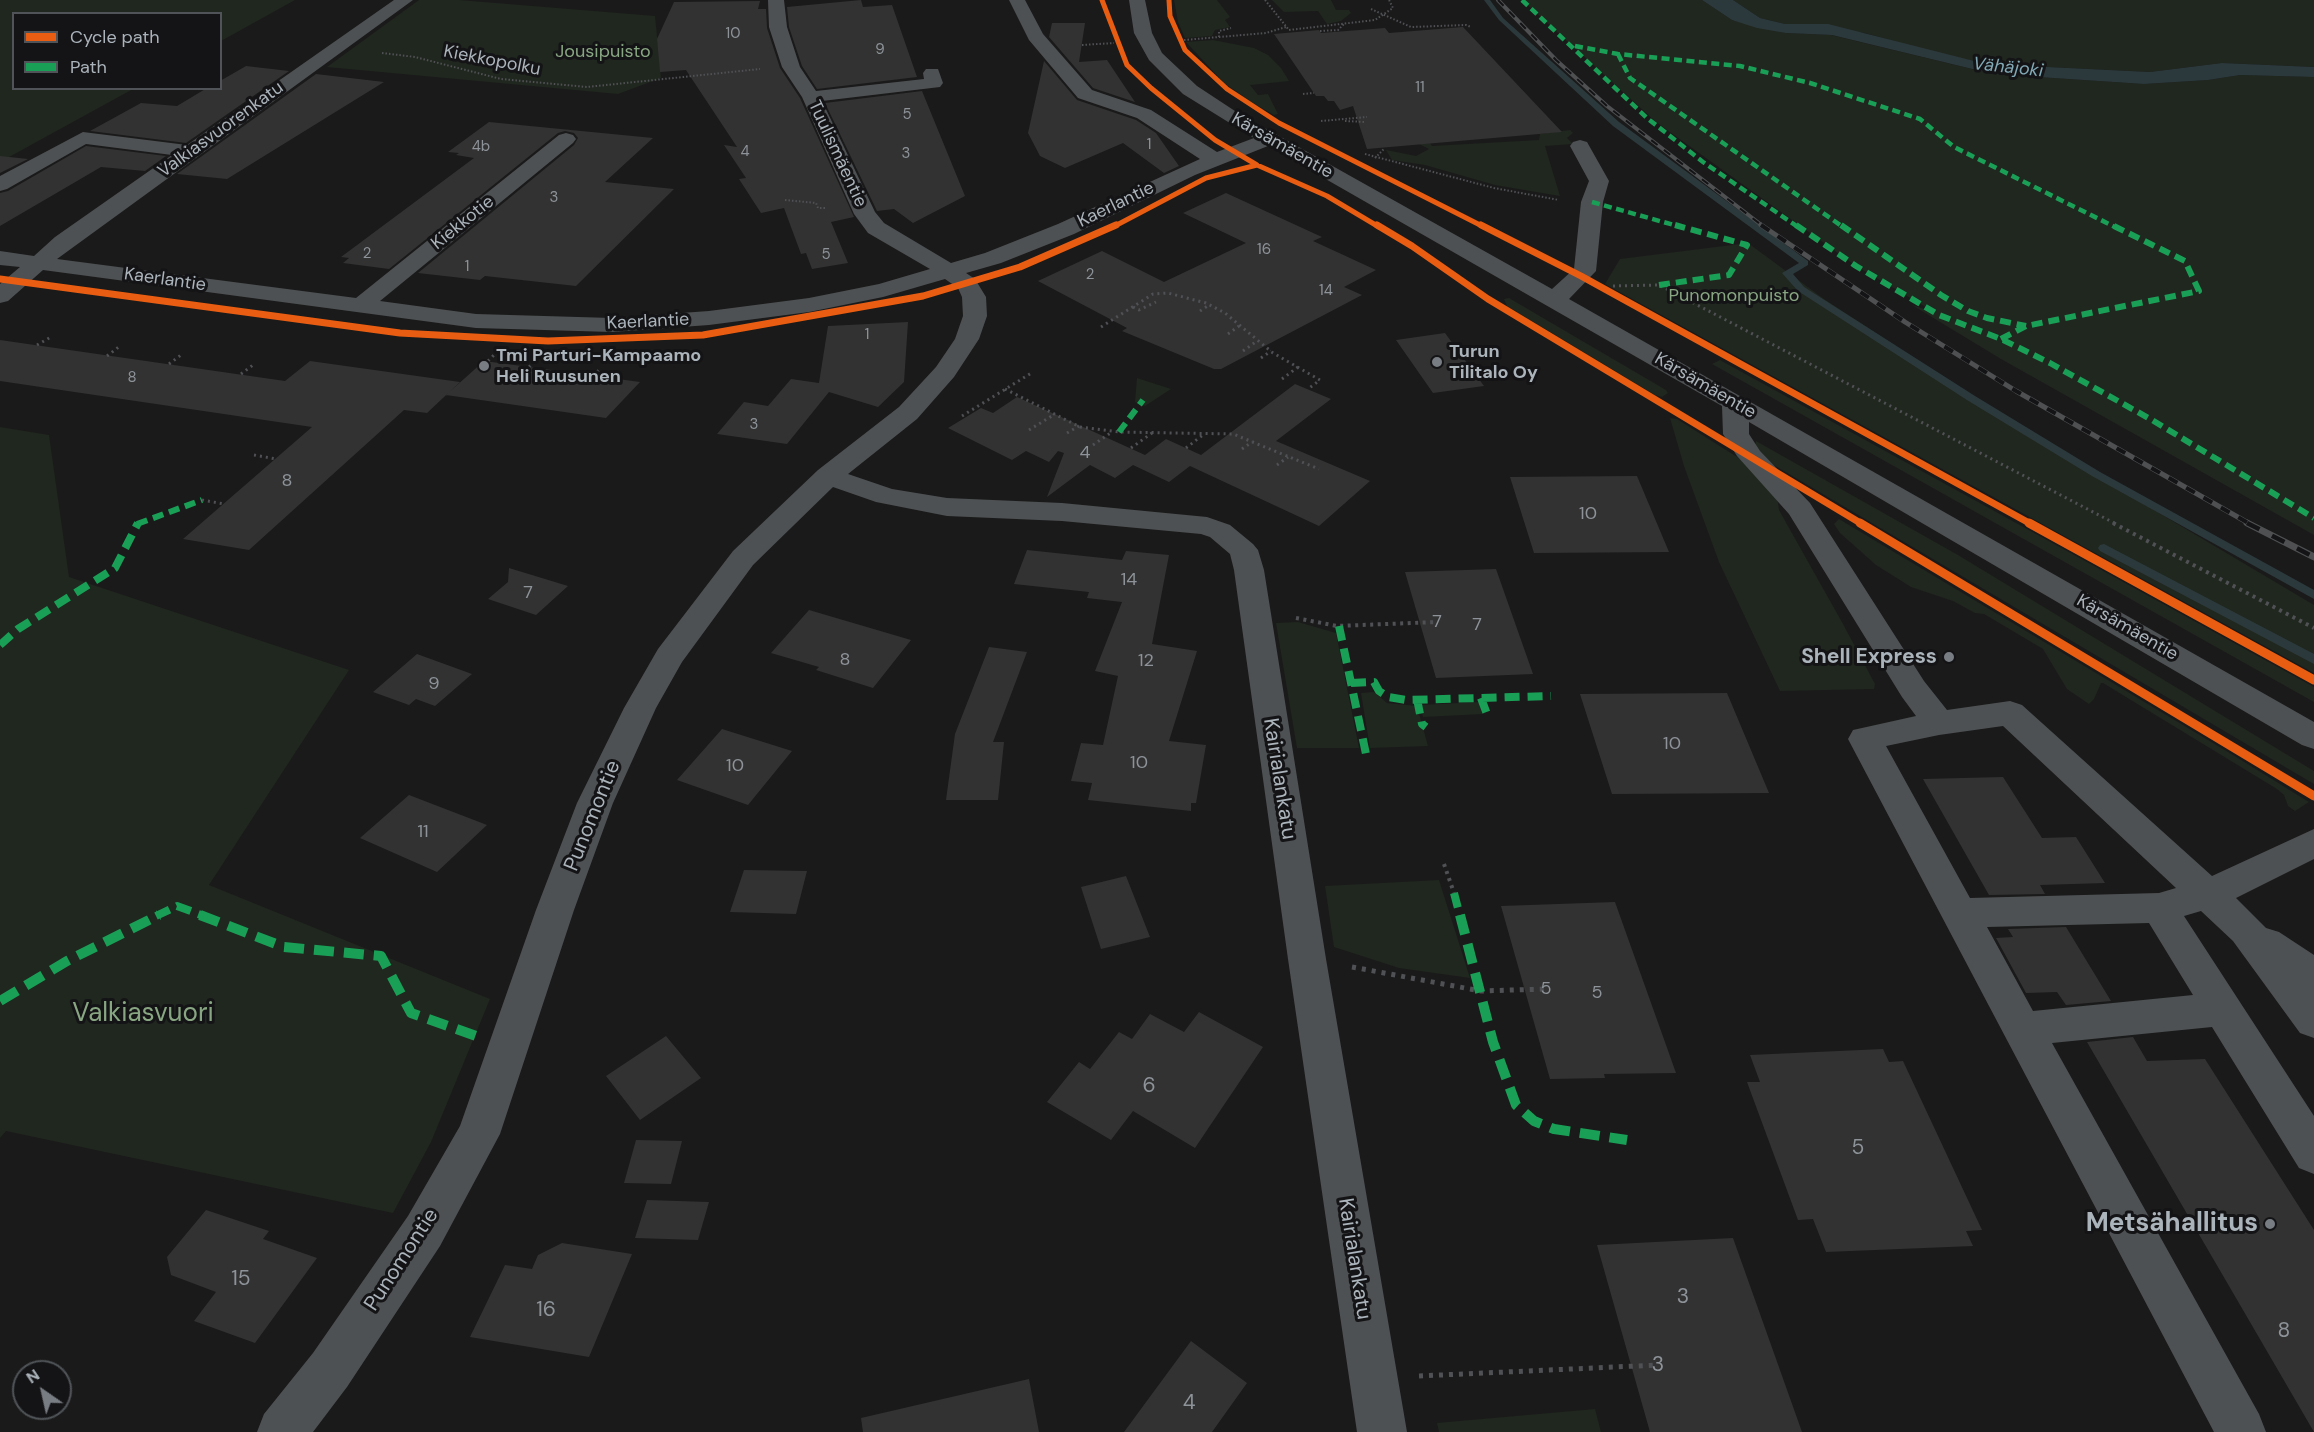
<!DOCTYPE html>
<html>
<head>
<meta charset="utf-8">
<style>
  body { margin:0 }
  #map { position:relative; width:2314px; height:1432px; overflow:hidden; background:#1a1a1a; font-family:"DM Sans",sans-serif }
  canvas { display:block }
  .legend { position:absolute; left:12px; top:12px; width:210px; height:78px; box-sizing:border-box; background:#141416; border:2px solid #505458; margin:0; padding:8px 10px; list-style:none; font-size:18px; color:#abb3bb }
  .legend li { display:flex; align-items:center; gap:12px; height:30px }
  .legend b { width:30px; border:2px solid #505458 }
  .north { position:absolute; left:12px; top:1360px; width:60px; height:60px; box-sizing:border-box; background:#141416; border:2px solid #505458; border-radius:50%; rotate:326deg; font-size:16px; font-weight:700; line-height:24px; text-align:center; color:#abb3bb }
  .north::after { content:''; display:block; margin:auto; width:21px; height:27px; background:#787d83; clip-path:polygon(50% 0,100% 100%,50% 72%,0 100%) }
</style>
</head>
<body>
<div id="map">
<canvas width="2314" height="1432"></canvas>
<ul class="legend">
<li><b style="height:8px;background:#e95d12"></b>Cycle path</li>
<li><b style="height:8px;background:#1a9f57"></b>Path</li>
</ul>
<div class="north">N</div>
</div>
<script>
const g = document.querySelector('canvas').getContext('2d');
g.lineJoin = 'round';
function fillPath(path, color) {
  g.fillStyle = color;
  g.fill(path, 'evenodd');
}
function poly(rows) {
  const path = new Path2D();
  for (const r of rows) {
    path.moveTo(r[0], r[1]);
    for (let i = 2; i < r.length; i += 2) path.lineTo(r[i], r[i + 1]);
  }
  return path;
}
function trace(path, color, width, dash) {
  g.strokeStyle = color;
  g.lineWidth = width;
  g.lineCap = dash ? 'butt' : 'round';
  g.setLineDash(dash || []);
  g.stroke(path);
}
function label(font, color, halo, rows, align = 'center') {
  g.font = font + ' "DM Sans",sans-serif';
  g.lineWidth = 6;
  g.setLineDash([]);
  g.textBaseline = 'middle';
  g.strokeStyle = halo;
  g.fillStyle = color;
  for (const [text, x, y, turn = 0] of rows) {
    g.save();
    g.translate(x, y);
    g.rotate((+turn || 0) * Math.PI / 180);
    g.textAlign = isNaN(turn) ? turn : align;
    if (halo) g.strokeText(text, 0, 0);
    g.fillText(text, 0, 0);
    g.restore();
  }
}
const green = poly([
  [0,0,295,0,221,41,220,14,14,14,14,88,133,89,0,162],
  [419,0,459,0,655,16,661,78,618,94,327,67],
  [1174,0,1217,0,1230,17,1225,20,1230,27,1215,30,1212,36,1185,38,1178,22],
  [1272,0,1331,0,1336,10,1349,10,1351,13,1341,21,1327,24,1318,11,1284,12],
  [1522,0,1702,0,1732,20,1786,33,1831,35,1993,74,2144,84,2208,80,2240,75,2314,77,2314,535,2001,359,1912,305,1936,313,1856,266,1656,122],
  [1733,0,2314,0,2314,67,2222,63,2150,72,1986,64,1929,51,1865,33,1785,24,1760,18],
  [1213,40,1254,48,1268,55,1281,68,1289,81,1250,85,1258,95,1268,94,1278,114,1274,115,1253,103,1224,83,1186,42],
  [1570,130,1573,133,1567,138,1573,144,1545,146,1560,196,1495,185,1425,165,1392,160,1386,150,1416,156,1429,149,1419,144,1430,143,1432,146,1539,140,1540,134],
  [1748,243,1824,299,1896,346,1903,354,1967,399,2314,605,2314,673,1605,284,1620,259],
  [1509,298,1666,390,1668,393,1662,397,1655,395,1507,306,1504,299],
  [1720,360,2314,687,2314,702,1712,364],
  [1137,378,1171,389,1145,406,1135,402],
  [1670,418,1677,419,1753,467,1777,496,1779,510,1843,624,1875,684,1874,689,1780,691,1719,562,1684,466],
  [0,427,49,435,69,577,349,670,209,885,490,999,431,1142,393,1213,6,1131,0,1138],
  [1756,441,1958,555,2314,771,2314,784,1767,461,1755,448],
  [1839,519,2233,755,2309,802,2295,811,2288,806,2284,795,2277,789,2103,683,2101,683,2094,699,2089,704,2067,689,2043,649,1984,614,1975,613,1953,601,1911,587,1876,565,1840,533,1834,524],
  [1298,622,1336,633,1359,748,1297,748,1276,623],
  [1374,692,1387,703,1417,706,1428,746,1370,748,1361,693],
  [1480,702,1484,714,1423,717,1420,705],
  [1439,880,1470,978,1399,968,1334,947,1325,886],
  [1595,1409,1601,1432,1439,1432,1437,1423]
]);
const water = poly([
  [1702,0,1733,0,1760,18,1785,24,1828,24,1986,64,2150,72,2222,63,2314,67,2314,77,2240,75,2208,80,2144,84,1993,74,1832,35,1786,33,1757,28,1732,20]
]);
const stream = poly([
  [1484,0,1490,0,1503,18,1619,122,1808,261,1808,265,1793,274,1804,287,1975,396,2100,472,2314,590,2314,599,2092,476,1967,400,1798,291,1782,273,1799,263,1613,126,1499,20,1484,0],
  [2104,544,2314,654,2314,664,2100,551,2098,548,2100,545,2104,544]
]);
const building = poly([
  [861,0,863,7,892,5,917,77,817,89,802,66,789,27,787,7],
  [760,1,758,9,766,9,767,28,780,68,800,98,854,217,831,222,848,263,812,269,806,253,801,254,784,208,761,213,739,179,746,178,724,145,737,147,686,70,660,72,657,39,674,2],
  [1052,23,1085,23,1079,62,1107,60,1135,102,1093,88,1049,37],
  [1463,27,1562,132,1367,149,1353,106,1340,110,1334,101,1328,101,1324,96,1316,96,1274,34,1319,30,1321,33,1385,28,1389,33],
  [1044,61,1077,100,1136,120,1156,133,1179,166,1164,173,1123,143,1065,168,1040,156,1028,133],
  [246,66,289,71,186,143,90,131,141,103,177,106,207,88,220,88,220,81],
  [316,74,384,82,227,179,177,174],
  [922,91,965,196,913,223,894,209,877,211,825,103],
  [489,122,653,138,605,182,674,189,576,286,485,276,480,280,418,273,574,145,578,138,574,133,565,131,558,133,389,269,343,263,349,258,341,257,474,158,456,155,459,153,448,152],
  [86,146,166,156,145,171,101,167,0,226,0,193,8,191],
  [0,156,28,159,0,173],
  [1226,193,1322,237,1313,241,1376,270,1344,287,1362,295,1221,369,1214,369,1122,331,1127,328,1038,281,1102,251,1164,282,1246,243,1183,213],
  [908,322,904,382,878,407,829,392,787,444,717,434,744,402,768,406,791,379,819,383,828,326],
  [1445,333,1484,386,1433,393,1396,340],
  [0,340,285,381,310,361,460,382,427,413,404,410,249,550,183,539,312,427,0,381],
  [484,361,529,367,640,382,606,418,446,395],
  [1295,384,1331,399,1276,441,1370,481,1319,526,1190,466,1169,482,1133,465,1115,478,1090,465,1047,497,1064,453,1058,451,1049,462,1026,451,1012,460,948,428,981,408,993,413,1017,397,1145,455,1166,439,1201,455],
  [1637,476,1669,552,1534,553,1510,477],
  [1027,550,1122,560,1126,551,1169,555,1152,644,1197,651,1169,741,1206,745,1196,803,1191,803,1191,811,1088,800,1092,783,1071,781,1081,743,1103,745,1118,676,1095,671,1122,602,1087,598,1089,592,1014,584],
  [509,568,568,586,536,615,488,599,508,582],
  [1496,569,1533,674,1436,678,1405,572],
  [809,610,911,640,873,688,816,670,819,667,771,653],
  [989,647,1027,652,993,742,1004,742,998,800,946,800,955,734],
  [417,654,472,674,435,706,416,699,409,705,373,692],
  [1727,693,1769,793,1612,794,1580,694],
  [722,729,792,751,748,805,677,780],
  [2003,777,2042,838,2076,837,2105,883,2040,885,2045,894,1989,895,1923,779],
  [409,795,487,825,437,872,360,838],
  [744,870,807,871,796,914,730,912],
  [1126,876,1150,937,1101,949,1081,887],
  [1615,902,1676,1073,1604,1074,1605,1078,1550,1079,1501,906],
  [2066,927,2111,1001,2066,1005,2057,992,2026,993,1996,938,2013,937,2008,929],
  [1199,1012,1263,1047,1195,1148,1133,1111,1111,1140,1047,1102,1079,1062,1090,1069,1119,1032,1132,1039,1150,1014,1184,1032],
  [666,1036,701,1078,640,1120,606,1076],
  [2133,1037,2147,1061,2205,1059,2314,1230,2314,1432,2087,1042],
  [1883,1049,1889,1062,1903,1061,1982,1230,1966,1231,1973,1246,1826,1252,1813,1219,1798,1220,1747,1082,1760,1082,1750,1055],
  [636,1140,682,1141,671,1184,624,1183],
  [647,1200,709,1202,698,1240,635,1238],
  [206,1210,269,1231,263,1239,317,1258,255,1343,194,1321,216,1292,171,1275,167,1257],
  [1733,1238,1802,1432,1650,1432,1597,1245],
  [562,1243,632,1254,589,1357,470,1337,505,1265,532,1269,538,1255],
  [1191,1341,1247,1383,1212,1432,1124,1432],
  [1029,1379,1039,1432,863,1432,861,1418]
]);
const pathFar3 = poly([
  [1265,0,1289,30,1375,20,1393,8,1389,0],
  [1371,9,1411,27,1466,25,1471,27],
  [1320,31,1338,30,1344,24],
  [1219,37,1219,31,1231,28],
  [1184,40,1266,33,1286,27],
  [1082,45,1114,43],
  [382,53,415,57,501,79,587,87,760,69],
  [1303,94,1314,93],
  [1321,121,1367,117],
  [1345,121,1365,122],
  [1365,154,1494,188,1559,200],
  [1375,158,1384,149],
  [785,200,816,203,818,208,827,208]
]);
const pathFar2 = poly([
  [1613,286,1659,285,2116,524],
  [1133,307,1139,310,1156,302],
  [1200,311,1209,305],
  [1101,327,1153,294,1168,293,1206,303,1225,313,1273,353,1320,380,1308,389],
  [1228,334,1239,326],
  [37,345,51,337],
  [1243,351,1257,341],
  [107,356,120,346],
  [1261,358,1271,351],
  [488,361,495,354],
  [169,364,181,355],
  [529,367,537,359],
  [241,374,253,365],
  [593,376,601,368],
  [1282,379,1298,367],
  [1005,389,1080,427,1119,432,1233,434,1319,469],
  [962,416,1033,372],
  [1029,430,1055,414],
  [1067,433,1079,426],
  [1093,445,1112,432],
  [1131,448,1152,433],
  [1186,448,1204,434],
  [1242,449,1252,442],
  [254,455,276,459],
  [1277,465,1288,457],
  [202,500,224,504]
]);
const pathFar1 = poly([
  [2113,523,2314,628],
  [1296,618,1337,626,1437,622],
  [1444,864,1454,893]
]);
const path = poly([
  [1352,967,1481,991,1546,989],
  [1419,1376,1658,1365]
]);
const minor = poly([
  [394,0,413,0,57,259,356,298,559,135,566,133,573,135,576,139,573,143,380,301,476,314,612,318,709,311,809,298,879,284,930,269,868,233,854,214,802,97,782,67,769,27,768,0,784,0,787,27,800,67,816,91,924,79,923,73,926,69,938,69,943,83,940,87,822,101,875,212,884,223,951,263,985,253,1058,224,1200,159,1137,118,1078,98,1029,40,1009,0,1025,0,1043,34,1092,90,1151,110,1217,152,1254,138,1183,94,1149,60,1134,33,1129,0,1145,0,1152,33,1162,53,1197,86,1238,113,1552,289,1574,269,1581,202,1589,181,1570,146,1573,142,1580,140,1587,142,1609,181,1603,202,1596,271,1569,299,2314,722,2314,749,2302,745,1749,422,1749,434,1760,451,1810,503,1924,681,1947,710,2010,701,2022,705,2212,876,2314,829,2314,859,2236,898,2266,928,2279,932,2314,955,2314,1038,2300,1033,2233,941,2201,911,2184,916,2314,1116,2314,1174,2299,1168,2212,1027,2052,1043,2259,1414,2266,1432,2214,1432,1848,739,1853,730,1916,716,1902,697,1789,514,1737,456,1723,434,1722,406,1268,146,1195,175,1074,234,1001,263,966,273,975,279,986,297,987,316,979,339,954,377,917,419,848,474,892,489,947,498,1062,503,1207,517,1230,525,1253,544,1258,550,1264,570,1326,959,1407,1432,1357,1432,1288,959,1234,570,1230,554,1210,537,1201,534,1062,521,947,516,876,502,833,487,753,565,682,662,656,708,613,803,574,910,500,1134,440,1246,347,1387,313,1432,257,1432,264,1414,313,1353,408,1216,460,1126,536,910,577,803,624,708,658,649,733,551,818,470,899,407,936,367,955,339,963,316,962,297,958,288,945,279,883,297,809,312,709,325,612,332,476,328,43,270,8,301,0,303,0,284,20,267,0,265,0,251,34,256,55,237,172,155,86,144,7,189,0,191,0,176,83,132,187,145,394,0],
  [2003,726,2176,888,2159,893,1970,898,1886,746,1939,735,2003,726],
  [2149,923,2193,995,2033,1011,1987,927,2149,923]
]);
const railFar2 = poly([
  [1498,0,1556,60,1607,106,1764,227]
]);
const railFar1 = poly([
  [1761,225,1905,322,2016,391,2250,524]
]);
const rail = poly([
  [2247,523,2314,557]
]);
const quietFar3 = poly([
  [1522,0,1647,118,1703,162,1798,227],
  [1575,46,1618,54,1740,66,1810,83,1920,119,1954,147,2115,227],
  [1618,54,1630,78,1843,227],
  [1592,202,1681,227]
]);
const quietFar2 = poly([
  [1796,225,1856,266,1939,315,2001,339,2050,363,2152,420,2314,518],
  [1841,225,1941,295,1968,311,1987,318,2026,326],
  [1659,285,1729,275,1747,245,1675,225],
  [2001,339,2026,326,2199,291,2185,261,2112,225],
  [1119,432,1143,400],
  [137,524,202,500]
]);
const quietFar1 = poly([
  [1339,626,1366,754],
  [0,645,18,629,115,568,138,523],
  [1351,683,1374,682,1379,691,1388,697,1406,700,1551,696],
  [1481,698,1487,714],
  [1417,699,1422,724,1426,727],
  [1454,893,1460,916],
  [156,916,177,906,204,916]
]);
const quiet = poly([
  [200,915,284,947,381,956,411,1013,482,1038],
  [1460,915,1493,1042,1516,1105,1534,1121,1554,1129,1627,1140],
  [0,1001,67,961,159,915]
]);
const cyclewayFar2 = poly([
  [1102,0,1127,65,1151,88,1215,140,1257,165,1327,196,1379,227],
  [1169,0,1170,16,1185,50,1227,89,1279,123,1484,227],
  [1113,227,1206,178,1257,165]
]);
const cyclewayFar1 = poly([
  [1377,225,1412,246,1488,299,1862,524],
  [1481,225,1581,276,2031,524],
  [0,279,400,333,548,341,703,335,923,296,1020,267,1116,225]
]);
const cycleway = poly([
  [1860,523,2314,796],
  [2029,523,2314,680]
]);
const markers = [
  [1437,362,6,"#787d83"],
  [484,366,6,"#787d83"],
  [1949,657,6,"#787d83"],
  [2270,1224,6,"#787d83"]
];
const farNumbernames = [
  ["10",733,34],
  ["9",880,50],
  ["11",1420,88],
  ["5",907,115],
  ["1",1149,145],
  ["4b",481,147],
  ["4",745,152],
  ["3",906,154],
  ["3",554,198],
  ["16",1264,250],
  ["2",367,254],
  ["5",826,255],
  ["1",467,267],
  ["2",1090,275],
  ["14",1326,291],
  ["1",867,335],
  ["8",132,378],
  ["3",754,425]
];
const farParknames = [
  ["Jousipuisto",603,52],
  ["Punomonpuisto",1734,296]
];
const farStreetnames = [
  ["Kiekkopolku",492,61,11],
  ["Valkiasvuorenkatu",221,130,-36],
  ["Kärsämäentie",1282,146,30],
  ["Tuulismäentie",837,154,65],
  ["Kaerlantie",1116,205,-26],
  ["Kiekkotie",463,223,-39],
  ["Kaerlantie",165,280,8],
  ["Kaerlantie",648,322,-3],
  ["Kärsämäentie",1705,386,30],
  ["Kärsämäentie",2127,628,30]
];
const farWaternames = [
  ["Vähäjoki",2008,68,6]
];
const farPoinames = [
  ["Turun",1449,352],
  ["Tilitalo Oy",1449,373],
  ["Tmi Parturi-Kampaamo",496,356],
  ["Heli Ruusunen",496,377]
];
const numberNames = [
  ["4",1085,453],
  ["8",287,481],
  ["10",1588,514],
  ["14",1129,580],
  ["7",528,593],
  ["7",1437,622],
  ["7",1477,625],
  ["8",845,660],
  ["12",1146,661],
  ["9",434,684],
  ["10",1672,744],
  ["10",1139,763],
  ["10",735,766],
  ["11",423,832],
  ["5",1546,989],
  ["5",1597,993]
];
const poiNames = [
  ["Shell Express",1937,657]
];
const streetNames = [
  ["Kairialankatu",1279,779,81],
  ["Punomontie",593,816,-68],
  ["Kairialankatu",1354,1259,81],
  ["Punomontie",402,1260,-57]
];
const nearNumbernames = [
  ["6",1149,1086],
  ["5",1858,1148],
  ["15",241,1279],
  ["3",1683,1297],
  ["16",546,1310],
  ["8",2284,1331],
  ["3",1658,1365],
  ["4",1189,1403]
];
const nearParknames = [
  ["Valkiasvuori",143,1014]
];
const nearPoinames = [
  ["Metsähallitus",2258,1224]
];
fillPath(green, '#20271f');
fillPath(water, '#2c393c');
fillPath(stream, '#2c393c');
fillPath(building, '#323232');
trace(pathFar3, '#505155', 2, [1.5, 2]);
trace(pathFar2, '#505155', 3, [2, 4]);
trace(pathFar1, '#505155', 4, [3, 4.5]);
trace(path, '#505155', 5, [4, 6]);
fillPath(minor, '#4e5153');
trace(railFar2, '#4e5052', 4);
trace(railFar1, '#4e5052', 5);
trace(rail, '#4e5052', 7);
trace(railFar2, '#141416', 2, [8]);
trace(railFar1, '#141416', 4, [10]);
trace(rail, '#141416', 4.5, [14]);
trace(quietFar3, '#1a9f57', 4.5, [8, 4.5]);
trace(quietFar2, '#1a9f57', 6, [11, 6]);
trace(quietFar1, '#1a9f57', 8, [15, 8]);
trace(quiet, '#1a9f57', 10, [20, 10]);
trace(cyclewayFar2, '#e95d12', 5);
trace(cyclewayFar1, '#e95d12', 7);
trace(cycleway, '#e95d12', 9);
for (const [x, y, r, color] of markers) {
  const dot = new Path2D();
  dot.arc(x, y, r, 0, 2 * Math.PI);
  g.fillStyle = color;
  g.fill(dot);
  trace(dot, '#141416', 2);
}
label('15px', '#8d9399', null, farNumbernames);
label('18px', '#88a682', '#141416', farParknames);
label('18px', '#abb3bb', '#141416', farStreetnames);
label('italic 18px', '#82a9b6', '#141416', farWaternames);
label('bold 18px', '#abb3bb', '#141416', farPoinames, 'left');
label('18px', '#8d9399', null, numberNames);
label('bold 21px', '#abb3bb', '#141416', poiNames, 'right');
label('21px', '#abb3bb', '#141416', streetNames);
label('21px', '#8d9399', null, nearNumbernames);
label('26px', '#88a682', '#141416', nearParknames);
label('bold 26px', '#abb3bb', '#141416', nearPoinames, 'right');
</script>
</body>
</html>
